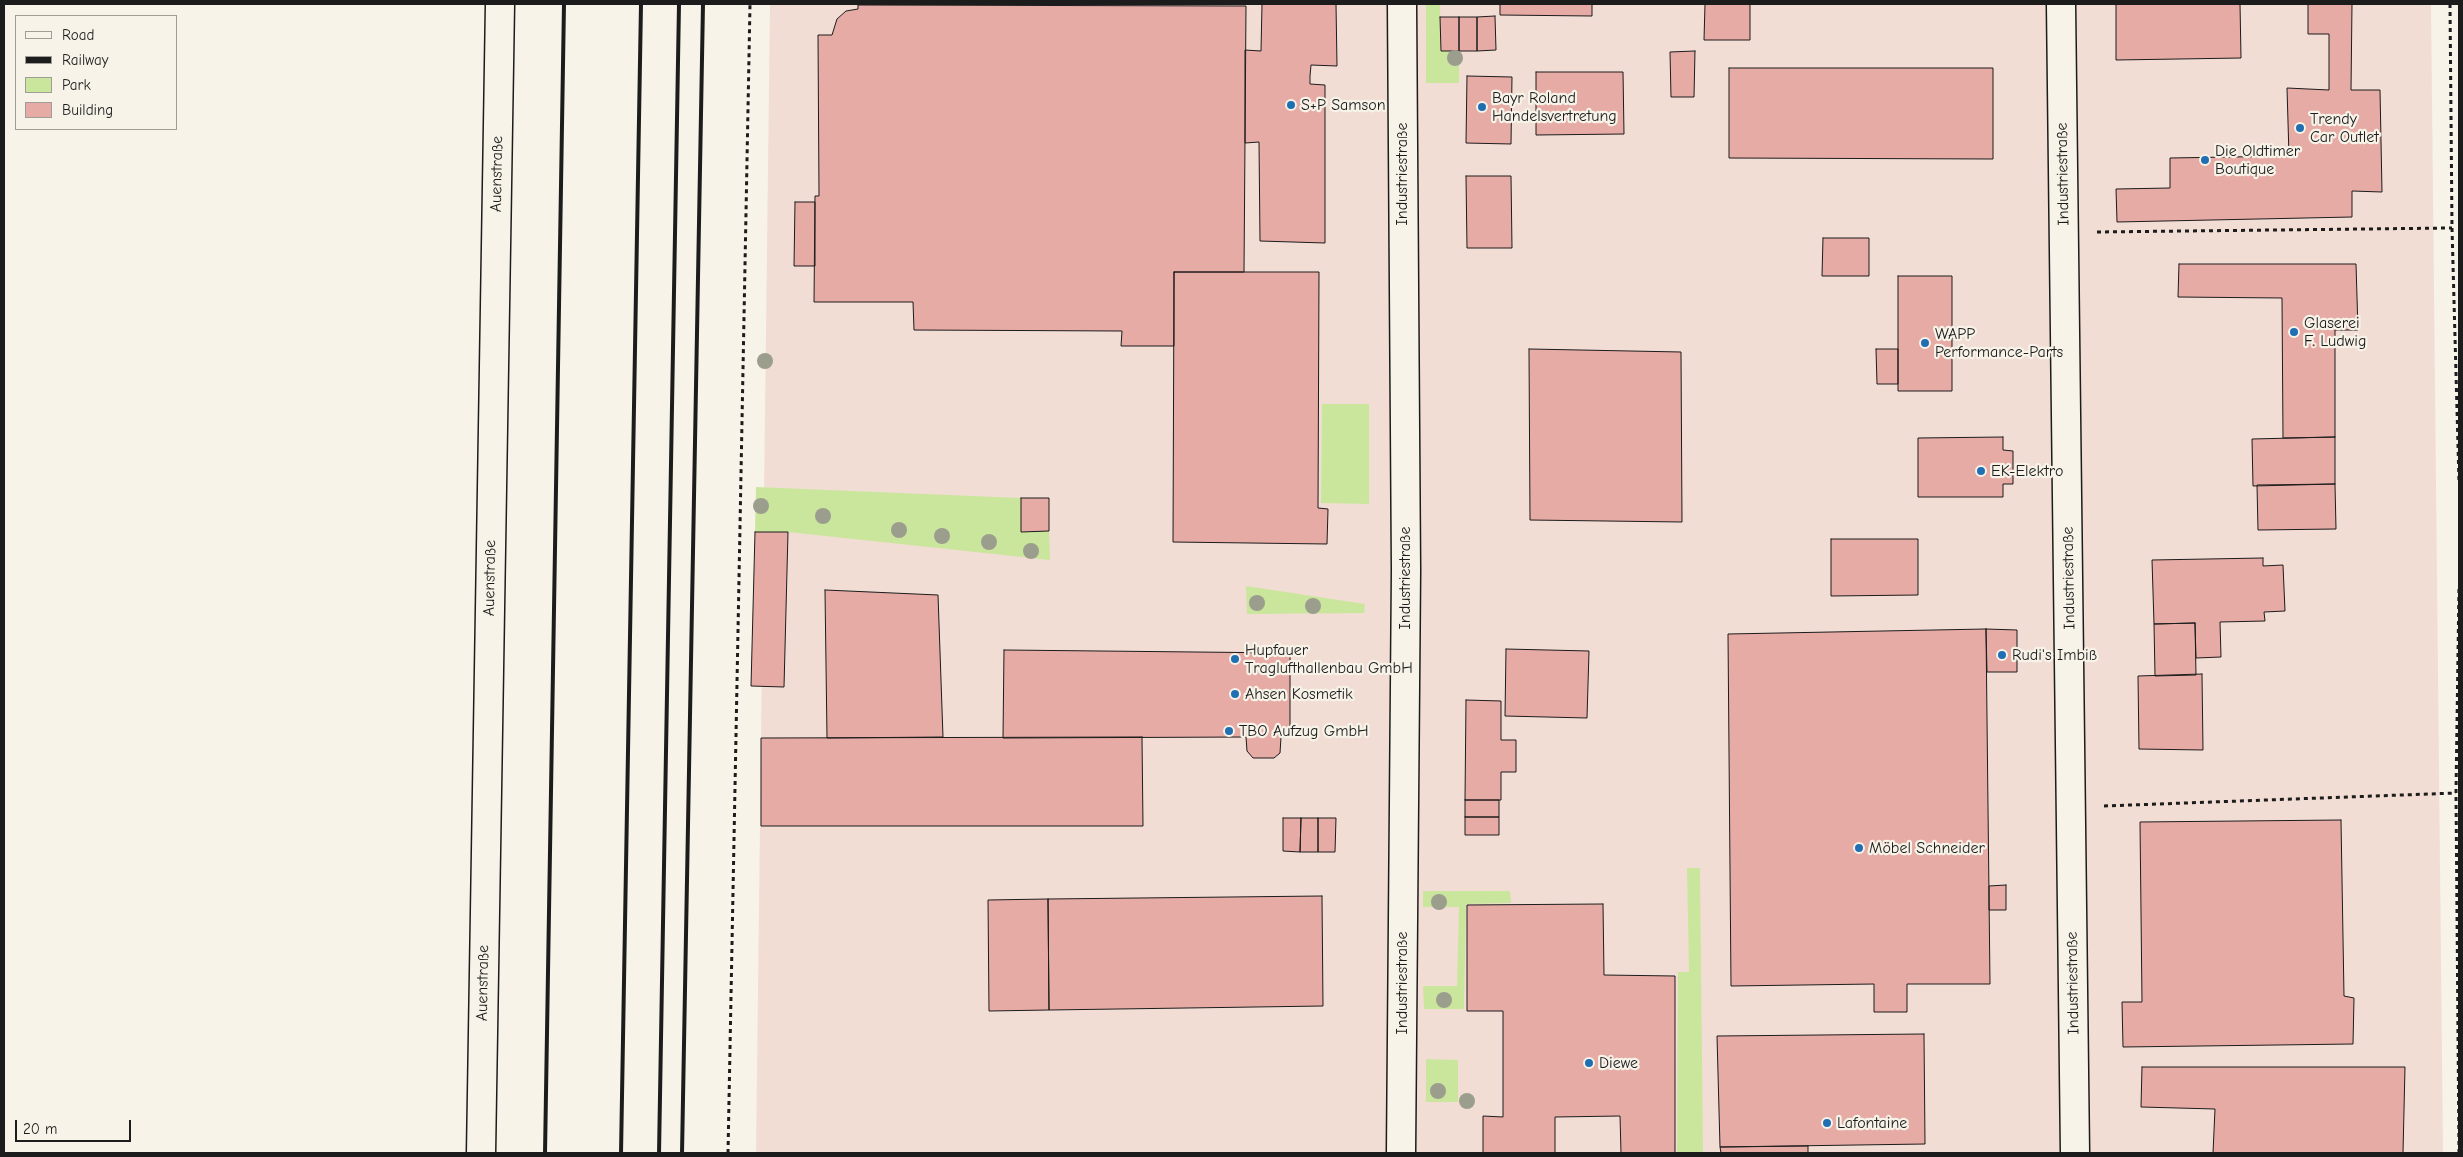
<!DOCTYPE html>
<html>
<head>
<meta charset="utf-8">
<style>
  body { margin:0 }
  #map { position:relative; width:2463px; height:1157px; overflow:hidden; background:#f7f3e8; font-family:"Comic Neue",sans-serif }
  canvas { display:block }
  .frame { position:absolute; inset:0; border:5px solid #1c1c1c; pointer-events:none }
  .legend { position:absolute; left:15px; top:15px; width:162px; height:115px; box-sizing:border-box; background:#f7f3e8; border:1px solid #9f9d96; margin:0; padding:6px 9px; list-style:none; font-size:15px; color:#1c1c1c }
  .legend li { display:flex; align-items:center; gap:10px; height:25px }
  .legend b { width:25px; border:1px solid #9f9d96 }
  .scale { position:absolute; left:15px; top:1120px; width:116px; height:22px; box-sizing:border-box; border:2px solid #1c1c1c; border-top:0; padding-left:6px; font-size:15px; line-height:18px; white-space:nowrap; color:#1c1c1c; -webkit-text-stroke:4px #f7f3e8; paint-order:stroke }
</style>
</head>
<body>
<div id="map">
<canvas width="2463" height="1157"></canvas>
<div class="frame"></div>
<ul class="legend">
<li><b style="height:6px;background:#f7f3e8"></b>Road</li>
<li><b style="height:6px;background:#1c1c1c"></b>Railway</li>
<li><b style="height:14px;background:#cae69d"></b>Park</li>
<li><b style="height:14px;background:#e6aba5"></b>Building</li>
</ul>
<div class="scale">20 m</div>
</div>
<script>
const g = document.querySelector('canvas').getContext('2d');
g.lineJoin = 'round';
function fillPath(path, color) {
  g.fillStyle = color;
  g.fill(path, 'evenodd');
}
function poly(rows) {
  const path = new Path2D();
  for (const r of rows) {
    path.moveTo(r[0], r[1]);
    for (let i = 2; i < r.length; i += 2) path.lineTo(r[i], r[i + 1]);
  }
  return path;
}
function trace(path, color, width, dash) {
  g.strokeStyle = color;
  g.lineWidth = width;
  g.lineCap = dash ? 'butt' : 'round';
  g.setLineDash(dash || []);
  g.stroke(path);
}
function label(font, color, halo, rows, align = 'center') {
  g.font = font + ' "Comic Neue",sans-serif';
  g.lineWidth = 4.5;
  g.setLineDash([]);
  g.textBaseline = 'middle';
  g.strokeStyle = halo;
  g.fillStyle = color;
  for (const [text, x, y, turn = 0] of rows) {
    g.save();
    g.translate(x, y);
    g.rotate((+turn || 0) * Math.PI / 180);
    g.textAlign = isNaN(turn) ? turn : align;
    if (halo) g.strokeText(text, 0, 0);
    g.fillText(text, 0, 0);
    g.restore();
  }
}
const built = poly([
  [770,4,2431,4,2443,1153,756,1153]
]);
const green = poly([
  [1426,4,1440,4,1441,51,1459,51,1459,83,1426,83],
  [1322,404,1369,404,1369,504,1321,503],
  [756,487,1021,498,1021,532,1049,531,1050,560,788,532,755,532],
  [1246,586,1365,604,1364,613,1247,614],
  [1687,868,1700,868,1703,1153,1677,1153,1678,972,1689,972],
  [1423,891,1510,891,1511,903,1466,904,1464,1009,1424,1009,1423,986,1457,986,1459,907,1423,907],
  [1426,1059,1458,1060,1458,1102,1426,1102]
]);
const building = poly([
  [1262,4,1336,4,1337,66,1311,65,1310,76,1310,84,1325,85,1325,243,1260,241,1259,142,1245,143,1245,50,1261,51,1262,4],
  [1500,4,1592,4,1592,16,1500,15,1500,4],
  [1705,4,1750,4,1750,40,1704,40,1705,4],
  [2116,4,2240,4,2241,58,2116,60,2116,4],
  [2308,4,2352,4,2351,90,2380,90,2382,192,2352,191,2352,217,2117,222,2116,189,2170,188,2170,158,2289,156,2287,88,2329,90,2329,34,2308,34,2308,4],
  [858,5,1246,6,1244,272,1174,272,1174,346,1121,346,1122,331,914,330,913,302,814,302,815,196,819,196,818,35,832,35,837,19,846,11,858,9,858,5],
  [1495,16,1496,50,1477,51,1477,17,1495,16],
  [1440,17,1459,17,1459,51,1441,51,1440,17],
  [1459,17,1477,17,1477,51,1459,51,1459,17],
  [1695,51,1694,97,1671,97,1670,52,1695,51],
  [1729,68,1993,68,1993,159,1729,158,1729,68],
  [1536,72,1623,72,1624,134,1536,135,1536,72],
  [1467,76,1512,77,1511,144,1466,143,1467,76],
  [1466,176,1511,176,1512,248,1467,248,1466,176],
  [795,202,815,202,815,266,794,266,795,202],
  [1823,238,1869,238,1869,276,1822,276,1823,238],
  [2179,264,2356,264,2358,330,2335,330,2335,437,2283,438,2282,298,2178,297,2179,264],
  [1174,272,1319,272,1318,508,1328,509,1327,544,1173,542,1174,272],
  [1898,276,1952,276,1952,391,1898,391,1898,276],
  [1529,349,1681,352,1682,522,1530,520,1529,349],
  [1876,349,1898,349,1898,384,1877,384,1876,349],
  [2003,437,2003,450,2013,451,2013,484,2003,484,2003,497,1918,497,1918,438,2003,437],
  [2335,437,2335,484,2253,486,2252,439,2335,437],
  [2335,484,2336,529,2258,530,2257,485,2335,484],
  [1021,498,1049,498,1049,531,1021,532,1021,498],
  [755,532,788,532,784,687,751,686,755,532],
  [1831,539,1918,539,1918,595,1831,596,1831,539],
  [2263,558,2263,566,2283,565,2285,611,2264,612,2265,621,2220,622,2221,657,2196,658,2195,623,2154,624,2152,560,2263,558],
  [825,590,938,595,943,737,827,738,825,590],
  [2195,623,2196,675,2155,676,2154,624,2195,623],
  [1986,629,1990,984,1907,984,1907,1012,1874,1012,1874,984,1731,986,1728,634,1986,629],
  [1986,629,2017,630,2017,672,1987,672,1986,629],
  [1506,649,1589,651,1587,718,1505,716,1506,649],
  [1004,650,1290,653,1290,737,1281,737,1280,753,1274,758,1253,758,1247,751,1246,737,1003,738,1004,650],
  [2202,674,2203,750,2139,749,2138,676,2202,674],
  [1466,700,1501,701,1501,740,1516,740,1516,772,1501,772,1501,800,1465,800,1466,700],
  [1142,737,1143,826,761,826,761,738,1142,737],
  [1465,800,1499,800,1499,817,1465,817,1465,800],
  [1465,817,1499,817,1499,835,1465,835,1465,817],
  [1283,818,1301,818,1300,852,1283,851,1283,818],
  [1301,818,1318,818,1318,852,1300,852,1301,818],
  [1318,818,1336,818,1335,852,1318,852,1318,818],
  [2341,820,2344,996,2354,998,2353,1044,2123,1047,2122,1002,2142,1002,2140,822,2341,820],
  [2006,885,2006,910,1989,910,1989,886,2006,885],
  [1322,896,1323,1006,1049,1010,1048,899,1322,896],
  [1048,899,1049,1010,989,1011,988,900,1048,899],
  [1603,904,1604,975,1675,976,1675,1153,1621,1153,1620,1116,1555,1117,1555,1153,1483,1153,1483,1116,1503,1117,1503,1011,1467,1011,1467,905,1603,904],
  [1924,1034,1925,1144,1720,1147,1717,1036,1924,1034],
  [2142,1067,2405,1067,2403,1153,2213,1153,2215,1109,2141,1107,2142,1067],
  [1808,1146,1808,1153,1721,1153,1720,1147,1808,1146]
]);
const path = poly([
  [2450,4,2452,228,2459,482],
  [2097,232,2452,228],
  [2104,806,2456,793],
  [728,1153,750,4],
  [2459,1153,2456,793,2459,586]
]);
const minor = poly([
  [2061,4,2075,1153],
  [481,1153,500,4],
  [1401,1153,1406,570,1402,4]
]);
const rail = poly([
  [545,1153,564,4],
  [621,1153,641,4],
  [659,1153,679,4],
  [682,1153,703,4]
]);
const trees = [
  [1455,58],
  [765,361],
  [761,506],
  [823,516],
  [899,530],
  [942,536],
  [989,542],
  [1031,551],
  [1257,603],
  [1313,606],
  [1439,902],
  [1444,1000],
  [1438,1091],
  [1467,1101]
];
const markers = [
  [1291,105,5,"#1f6fb2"],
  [1482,107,5,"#1f6fb2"],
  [2300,128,5,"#1f6fb2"],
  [2205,160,5,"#1f6fb2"],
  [2294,332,5,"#1f6fb2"],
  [1925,343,5,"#1f6fb2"],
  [1981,471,5,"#1f6fb2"],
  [2002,655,5,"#1f6fb2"],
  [1235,659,5,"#1f6fb2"],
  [1235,694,5,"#1f6fb2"],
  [1229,731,5,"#1f6fb2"],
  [1859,848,5,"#1f6fb2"],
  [1589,1063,5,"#1f6fb2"],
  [1827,1123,5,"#1f6fb2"]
];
const poiNames = [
  ["Bayr Roland",1492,98],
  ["Handelsvertretung",1492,116],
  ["S+P Samson",1301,105],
  ["Trendy",2310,119],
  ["Car Outlet",2310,137],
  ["Die Oldtimer",2215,151],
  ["Boutique",2215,169],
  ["Glaserei",2304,323],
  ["F. Ludwig",2304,341],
  ["WAPP",1935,334],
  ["Performance-Parts",1935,352],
  ["EK-Elektro",1991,471],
  ["Hupfauer",1245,650],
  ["Traglufthallenbau GmbH",1245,668],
  ["Rudi's Imbiß",2012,655],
  ["Ahsen Kosmetik",1245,694],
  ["TBO Aufzug GmbH",1239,731],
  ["Möbel Schneider",1869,848],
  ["Diewe",1599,1063],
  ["Lafontaine",1837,1123]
];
const streetNames = [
  ["Auenstraße",497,174,-89],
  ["Industriestraße",1402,174,-90],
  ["Industriestraße",2063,174,-91],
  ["Auenstraße",490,578,-89],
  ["Industriestraße",1405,578,-90],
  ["Industriestraße",2069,578,-91],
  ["Auenstraße",483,983,-89],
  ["Industriestraße",1402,983,-90],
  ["Industriestraße",2073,983,-91]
];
fillPath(built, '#f2ddd4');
fillPath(green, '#cae69d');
fillPath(building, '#e6aba5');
trace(building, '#1c1c1c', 1);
trace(minor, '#1c1c1c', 31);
trace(path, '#1c1c1c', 3, [4, 4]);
trace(minor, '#f7f3e8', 28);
trace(rail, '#1c1c1c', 4);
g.fillStyle = '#9b9e8d';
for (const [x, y] of trees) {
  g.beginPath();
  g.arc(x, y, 8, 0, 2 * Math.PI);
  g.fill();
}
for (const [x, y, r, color] of markers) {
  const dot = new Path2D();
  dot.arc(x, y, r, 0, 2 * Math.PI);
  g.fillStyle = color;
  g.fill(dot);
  trace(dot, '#f7f3e8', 2);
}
label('16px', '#1c1c1c', '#f7f3e8', poiNames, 'left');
label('16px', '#1c1c1c', '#f7f3e8', streetNames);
</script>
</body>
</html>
